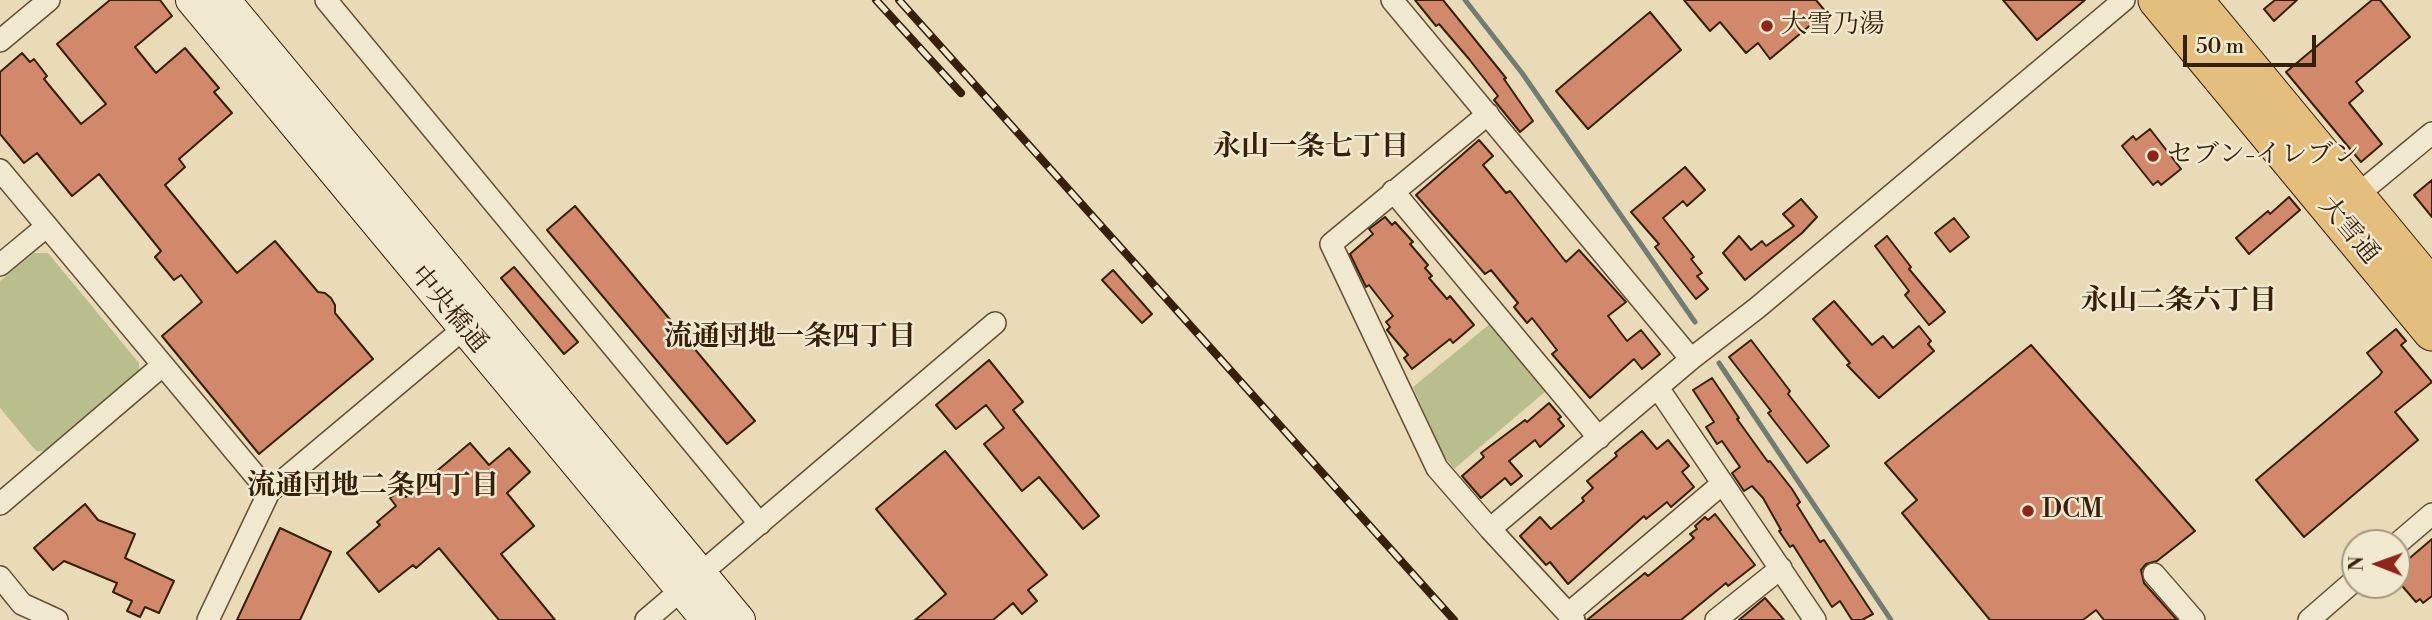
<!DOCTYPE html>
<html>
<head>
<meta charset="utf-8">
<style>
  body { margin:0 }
  #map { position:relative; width:2432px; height:620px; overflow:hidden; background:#e9dbb7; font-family:"Libre Bodoni",serif }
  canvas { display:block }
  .north { position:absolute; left:2341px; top:529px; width:70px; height:70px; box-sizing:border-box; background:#f1e8d0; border:2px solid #a79880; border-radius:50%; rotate:271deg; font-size:19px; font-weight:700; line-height:28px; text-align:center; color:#372009 }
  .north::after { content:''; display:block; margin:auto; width:24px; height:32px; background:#8f2418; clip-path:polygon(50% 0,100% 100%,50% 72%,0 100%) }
  .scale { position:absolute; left:2183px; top:35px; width:133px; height:32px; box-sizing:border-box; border:4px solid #372009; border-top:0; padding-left:9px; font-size:21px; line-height:24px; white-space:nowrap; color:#372009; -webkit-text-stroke:5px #f1e8d0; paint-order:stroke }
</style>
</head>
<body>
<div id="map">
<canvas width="2432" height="620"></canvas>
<div class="north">N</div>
<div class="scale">50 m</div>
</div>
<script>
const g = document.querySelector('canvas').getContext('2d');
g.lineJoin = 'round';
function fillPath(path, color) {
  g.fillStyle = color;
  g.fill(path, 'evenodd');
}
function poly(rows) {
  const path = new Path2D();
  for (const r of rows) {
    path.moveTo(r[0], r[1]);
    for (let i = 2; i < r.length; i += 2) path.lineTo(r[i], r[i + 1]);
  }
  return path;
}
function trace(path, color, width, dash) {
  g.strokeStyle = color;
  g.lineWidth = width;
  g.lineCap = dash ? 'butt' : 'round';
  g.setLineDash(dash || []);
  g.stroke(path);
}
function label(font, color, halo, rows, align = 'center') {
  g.font = font + ' "Libre Bodoni","Noto Serif JP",serif';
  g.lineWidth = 5;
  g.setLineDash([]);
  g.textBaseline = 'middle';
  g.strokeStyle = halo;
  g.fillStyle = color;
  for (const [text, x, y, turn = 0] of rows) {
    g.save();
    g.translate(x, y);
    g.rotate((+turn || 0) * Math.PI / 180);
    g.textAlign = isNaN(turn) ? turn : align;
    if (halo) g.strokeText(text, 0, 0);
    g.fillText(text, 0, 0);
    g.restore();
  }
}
const green = poly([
  [34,253,48,253,139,363,139,374,46,451,36,451,0,408,0,281],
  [1491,323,1546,391,1454,469,1442,453,1413,387]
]);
const stream = poly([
  [1465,0,1522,73,1695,322],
  [1719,363,1891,620]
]);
const building = poly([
  [110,0,160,0,172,16,135,47,156,73,185,48,219,88,214,92,232,113,179,159,185,167,165,185,237,273,275,241,318,292,325,293,331,298,335,305,335,313,373,359,259,454,162,336,202,302,181,275,174,280,155,257,161,251,99,174,72,196,37,153,24,163,0,134,0,72,22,53,30,62,34,59,47,76,44,79,81,124,106,104,57,44,110,0],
  [1415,0,1443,0,1506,78,1504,79,1533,121,1520,132,1494,100,1498,96,1469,59,1439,24,1436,26,1415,0],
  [1684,0,1816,0,1826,12,1770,59,1758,43,1746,53,1720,22,1710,31,1684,0],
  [2003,0,2085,0,2037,40,2003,0],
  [2275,0,2297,0,2274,21,2264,9,2275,0],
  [2372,0,2380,0,2410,37,2356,82,2363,91,2349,103,2382,144,2361,162,2286,72,2372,0],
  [1650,12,1681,50,1588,129,1556,91,1650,12],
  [2150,129,2181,169,2161,185,2158,181,2153,185,2122,146,2133,136,2136,140,2150,129],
  [1479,140,1493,156,1483,165,1506,193,1510,191,1566,262,1579,250,1626,302,1608,316,1627,341,1641,330,1660,354,1642,369,1634,359,1590,398,1552,354,1557,350,1532,318,1527,323,1514,307,1518,303,1491,270,1485,274,1416,195,1479,140],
  [1685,167,1705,190,1687,206,1683,201,1663,218,1694,257,1691,259,1702,273,1697,276,1708,289,1696,299,1655,247,1659,244,1631,212,1685,167],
  [2432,180,2432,217,2414,195,2432,180],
  [2289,197,2300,210,2249,254,2236,238,2268,211,2270,214,2289,197],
  [1801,199,1817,217,1802,233,1745,280,1723,253,1739,236,1751,250,1762,241,1766,246,1794,226,1783,214,1801,199],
  [575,206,755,421,727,444,547,230,575,206],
  [1385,217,1392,225,1395,222,1413,242,1410,244,1428,265,1425,268,1432,276,1429,278,1447,299,1450,296,1474,325,1453,343,1450,339,1412,369,1404,358,1408,355,1387,330,1390,327,1386,322,1393,316,1369,285,1366,287,1350,254,1373,234,1369,229,1385,217],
  [1954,218,1969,237,1950,252,1935,233,1954,218],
  [1887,236,1911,267,1909,269,1945,312,1929,325,1905,295,1909,291,1875,246,1887,236],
  [514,267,578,342,564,354,501,278,514,267],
  [1113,270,1152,314,1142,323,1102,280,1113,270],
  [1834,301,1872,345,1883,336,1893,348,1919,326,1931,341,1928,344,1934,351,1879,398,1847,365,1850,363,1813,319,1834,301],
  [2396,329,2406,341,2401,345,2432,382,2395,412,2418,440,2304,537,2256,480,2379,376,2382,372,2367,353,2396,329],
  [1751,340,1790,391,1788,394,1829,446,1807,463,1768,413,1771,411,1729,357,1751,340],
  [2031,345,2195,531,2157,561,2146,564,2141,570,2144,583,2177,620,2104,620,2096,610,2083,620,1990,620,1902,513,1917,500,1885,463,2031,345],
  [989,360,1023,402,1013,410,1099,516,1083,529,1039,477,1022,491,984,444,1004,428,986,405,956,429,936,405,989,360],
  [1712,378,1739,418,1737,419,1768,462,1770,461,1792,489,1800,502,1797,505,1820,542,1824,540,1873,614,1862,620,1852,620,1840,601,1832,607,1793,545,1790,547,1779,531,1781,530,1763,498,1752,486,1744,491,1732,473,1740,467,1722,441,1717,444,1706,427,1714,422,1693,390,1712,378],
  [1549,403,1561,417,1558,419,1564,426,1540,447,1535,440,1509,461,1522,476,1511,485,1505,478,1481,498,1462,476,1484,457,1481,453,1525,420,1527,422,1549,403],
  [1642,431,1657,449,1668,440,1689,466,1682,472,1694,487,1671,507,1667,502,1646,519,1644,516,1568,584,1550,562,1546,565,1520,536,1540,517,1551,529,1584,501,1582,498,1593,488,1587,481,1617,456,1615,453,1642,431],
  [470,443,489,465,509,448,530,472,507,493,534,526,501,554,555,620,499,620,439,548,416,568,413,565,379,592,347,553,380,525,377,522,396,506,390,498,400,490,406,497,470,443],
  [945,451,1047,575,1028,590,1037,601,1022,614,1013,603,993,620,915,620,946,594,876,509,945,451],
  [85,504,98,520,135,534,125,558,174,581,159,613,145,607,140,617,127,611,132,601,113,592,117,583,64,561,53,570,34,548,85,504],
  [1715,514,1755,565,1728,586,1726,583,1681,620,1587,620,1645,573,1648,576,1694,538,1690,534,1697,529,1695,526,1705,517,1708,520,1715,514],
  [280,528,331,552,300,620,237,620,280,528],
  [2432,539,2432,596,2423,603,2420,599,2416,602,2397,580,2397,569,2432,539],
  [1765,598,1784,620,1739,620,1765,598]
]);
const street = poly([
  [326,0,760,524],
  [1392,0,1691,359],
  [0,41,49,0],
  [1488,114,1331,244,1437,468,1490,529,1574,620],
  [0,170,269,492],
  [1393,191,1599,438],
  [2350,201,2432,133],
  [0,265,47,226],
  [1658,388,1815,620],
  [0,504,163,365],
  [1490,529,1691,359,1757,308,2124,0],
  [2397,544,2432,514],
  [2154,574,2194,620],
  [0,577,22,604,57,620],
  [1568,614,1722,484],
  [208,620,269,492,474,320],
  [646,620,995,323],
  [1716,620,1781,568],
  [2309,620,2355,580]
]);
const secondary = poly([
  [191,0,706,620],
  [225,0,740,620]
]);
const highway = poly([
  [2157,0,2432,332],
  [2194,0,2432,288]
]);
const rail = poly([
  [876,0,961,93],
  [899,0,1454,620]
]);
const markers = [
  [1767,26,7,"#8f2418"],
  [2153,156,7,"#8f2418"],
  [2028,511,7,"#8f2418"]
];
const poiNames = [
  ["大雪乃湯",1781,26],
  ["セブン-イレブン",2167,156],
  ["DCM",2042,511]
];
const streetNames = [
  ["大雪通",2348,231,50],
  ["中央橋通",448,310,50]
];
const neighbourhoodNames = [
  ["永山一条七丁目",1311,148],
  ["永山二条六丁目",2179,302],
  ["流通団地一条四丁目",790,338],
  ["流通団地二条四丁目",373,487]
];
fillPath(green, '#b9bf8c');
trace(stream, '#737c72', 5);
fillPath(building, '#d2896b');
trace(building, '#372009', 2);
trace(street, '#644f34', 24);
trace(secondary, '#372009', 32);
trace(highway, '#372009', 39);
trace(street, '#f1e8d0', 21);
trace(secondary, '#f1e8d0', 30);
trace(highway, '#e4be7c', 37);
trace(rail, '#372009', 8);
trace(rail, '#f1e8d0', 5, [16]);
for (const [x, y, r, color] of markers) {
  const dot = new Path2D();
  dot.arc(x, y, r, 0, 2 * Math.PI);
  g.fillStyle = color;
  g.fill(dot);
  trace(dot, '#f1e8d0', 2.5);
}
label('26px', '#372009', '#f1e8d0', poiNames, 'left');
label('26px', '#372009', '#f1e8d0', streetNames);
label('bold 28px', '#372009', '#f1e8d0', neighbourhoodNames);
</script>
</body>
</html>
